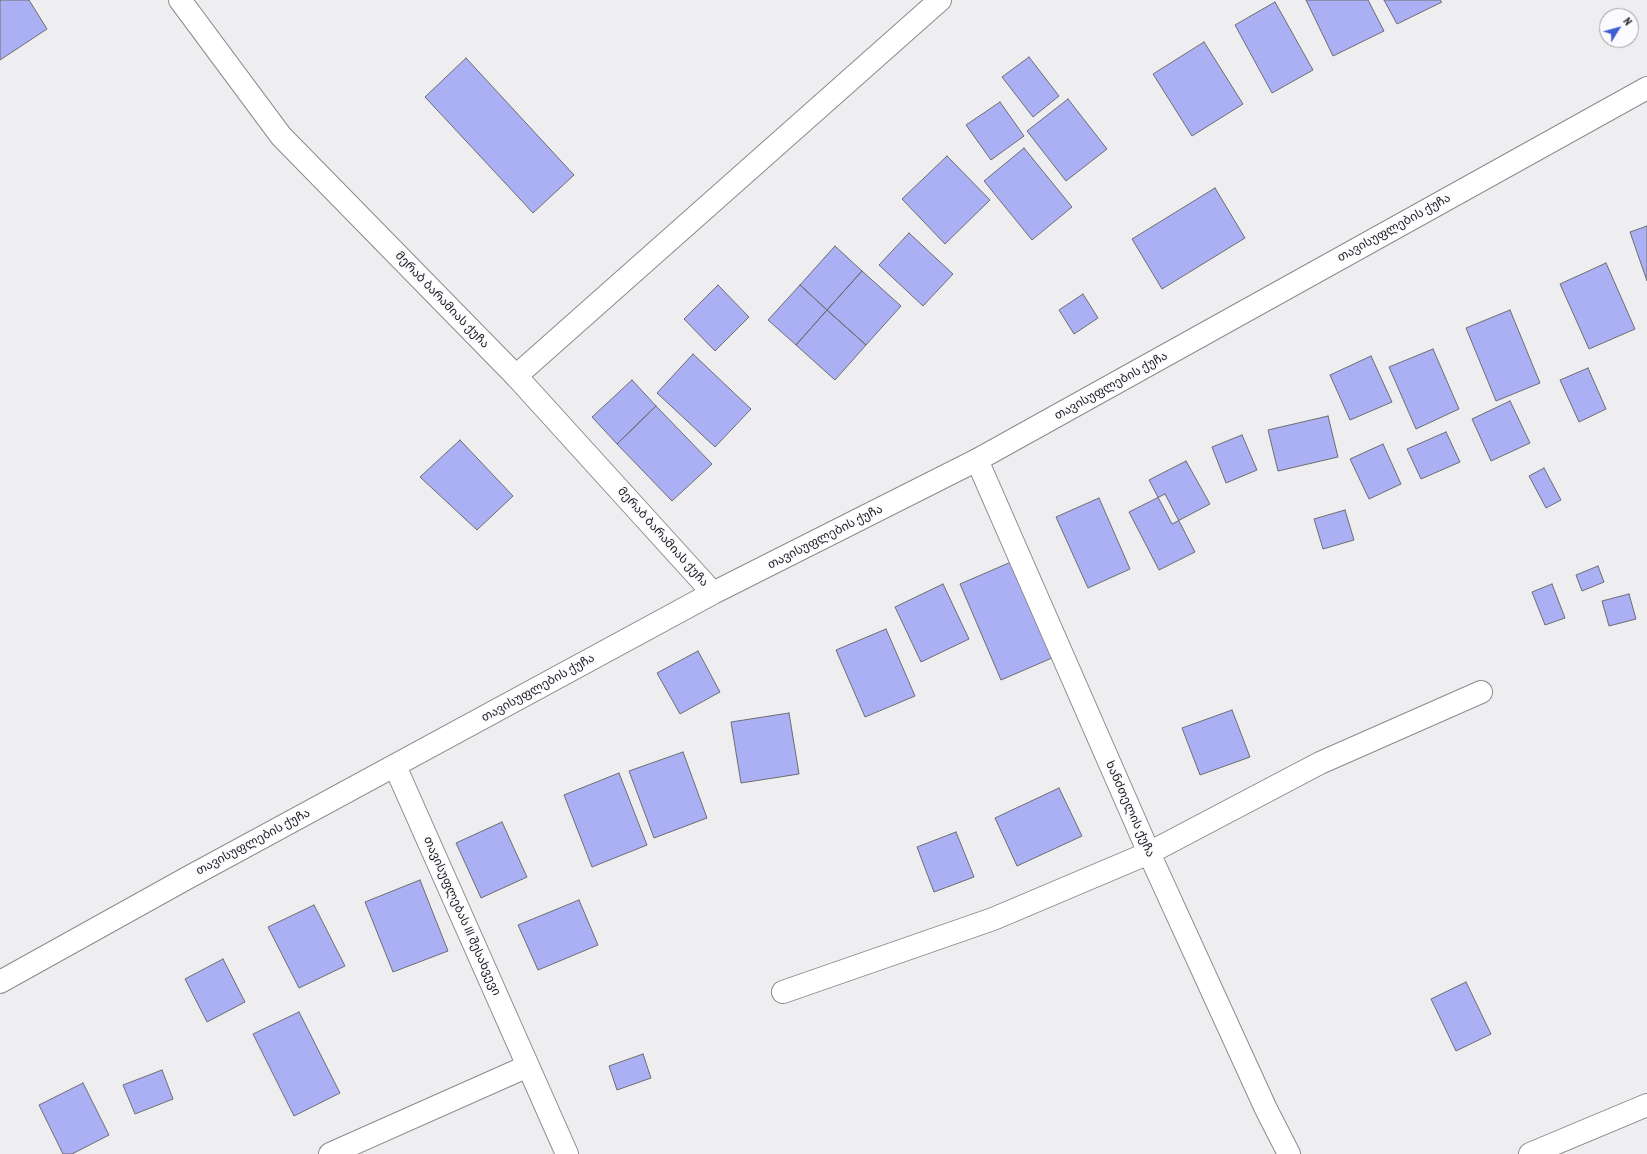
<!DOCTYPE html>
<html>
<head>
<meta charset="utf-8">
<style>
  body { margin:0 }
  #map { position:relative; width:1647px; height:1154px; overflow:hidden; background:#eeeef1; font-family:"PT Sans Narrow",sans-serif }
  canvas { display:block }
  .north { position:absolute; left:1599px; top:8px; width:40px; height:40px; box-sizing:border-box; background:#fbfbff; border:1px solid #a1a1a4; border-radius:50%; rotate:53deg; font-size:11px; font-weight:700; line-height:16px; text-align:center; color:#191a1b }
  .north::after { content:''; display:block; margin:auto; width:14px; height:18px; background:#3e5fd1; clip-path:polygon(50% 0,100% 100%,50% 72%,0 100%) }
</style>
</head>
<body>
<div id="map">
<canvas width="1647" height="1154"></canvas>
<div class="north">N</div>
</div>
<script>
const g = document.querySelector('canvas').getContext('2d');
g.lineJoin = 'round';
function fillPath(path, color) {
  g.fillStyle = color;
  g.fill(path, 'evenodd');
}
function poly(rows) {
  const path = new Path2D();
  for (const r of rows) {
    path.moveTo(r[0], r[1]);
    for (let i = 2; i < r.length; i += 2) path.lineTo(r[i], r[i + 1]);
  }
  return path;
}
function trace(path, color, width, dash) {
  g.strokeStyle = color;
  g.lineWidth = width;
  g.lineCap = dash ? 'butt' : 'round';
  g.setLineDash(dash || []);
  g.stroke(path);
}
function label(font, color, halo, rows, align = 'center') {
  g.font = font + ' "PT Sans Narrow","Noto Sans Georgian",sans-serif';
  g.lineWidth = 3;
  g.setLineDash([]);
  g.textBaseline = 'middle';
  g.strokeStyle = halo;
  g.fillStyle = color;
  for (const [text, x, y, turn = 0] of rows) {
    g.save();
    g.translate(x, y);
    g.rotate((+turn || 0) * Math.PI / 180);
    g.textAlign = isNaN(turn) ? turn : align;
    if (halo) g.strokeText(text, 0, 0);
    g.fillText(text, 0, 0);
    g.restore();
  }
}
const building = poly([
  [0,0,29,0,47,29,0,60,0,0],
  [1306,0,1368,0,1384,31,1333,56,1306,0],
  [1384,0,1440,0,1442,2,1397,24,1384,0],
  [1275,2,1313,70,1272,93,1235,25,1275,2],
  [1204,42,1243,104,1192,136,1153,74,1204,42],
  [1029,57,1059,96,1033,117,1002,77,1029,57],
  [466,58,574,175,533,213,425,97,466,58],
  [1068,99,1107,149,1066,181,1027,131,1068,99],
  [1000,102,1024,136,991,160,966,125,1000,102],
  [1024,148,1072,207,1032,240,984,181,1024,148],
  [947,156,990,200,945,244,902,199,947,156],
  [1215,188,1245,238,1162,289,1132,239,1215,188],
  [1647,226,1647,281,1630,232,1647,226],
  [909,233,953,274,923,306,879,265,909,233],
  [835,246,862,271,827,310,800,285,835,246],
  [1606,263,1635,329,1589,349,1560,284,1606,263],
  [862,271,901,306,866,345,827,310,862,271],
  [718,285,749,317,715,351,684,319,718,285],
  [800,285,827,310,796,345,768,320,800,285],
  [1083,294,1098,318,1074,334,1059,310,1083,294],
  [827,310,866,345,835,380,796,345,827,310],
  [1510,310,1540,383,1496,401,1466,328,1510,310],
  [1433,349,1459,409,1416,429,1389,367,1433,349],
  [693,354,751,409,715,447,657,393,693,354],
  [1371,356,1392,402,1350,420,1330,375,1371,356],
  [1588,368,1606,409,1579,422,1560,380,1588,368],
  [632,380,656,406,617,444,592,417,632,380],
  [1510,401,1530,443,1491,461,1472,419,1510,401],
  [656,406,712,464,672,501,617,444,656,406],
  [1328,416,1338,457,1278,471,1268,430,1328,416],
  [1446,432,1460,462,1421,479,1407,449,1446,432],
  [1242,435,1257,470,1226,483,1212,447,1242,435],
  [460,440,513,496,477,530,420,477,460,440],
  [1383,444,1401,484,1369,499,1350,459,1383,444],
  [1186,461,1210,504,1172,524,1149,480,1186,461],
  [1544,468,1561,500,1546,508,1529,476,1544,468],
  [1165,494,1195,552,1159,570,1129,512,1165,494],
  [1099,498,1130,569,1088,588,1056,517,1099,498],
  [1345,510,1354,540,1323,549,1314,519,1345,510],
  [1011,562,1052,658,1001,680,960,584,1011,562],
  [1598,566,1604,582,1582,591,1576,575,1598,566],
  [943,584,969,639,921,662,895,607,943,584],
  [1552,584,1565,618,1545,625,1532,592,1552,584],
  [1629,594,1636,619,1609,626,1602,601,1629,594],
  [886,629,915,696,865,717,836,650,886,629],
  [698,651,720,692,680,714,657,673,698,651],
  [1232,710,1250,757,1200,775,1182,728,1232,710],
  [789,713,799,774,741,783,731,722,789,713],
  [683,752,707,818,654,838,629,771,683,752],
  [619,773,647,845,592,867,564,795,619,773],
  [1059,788,1082,836,1017,866,995,818,1059,788],
  [502,822,527,877,481,898,456,843,502,822],
  [956,832,974,877,934,892,917,847,956,832],
  [420,880,448,951,393,972,365,902,420,880],
  [579,900,598,945,538,970,518,925,579,900],
  [314,905,345,966,299,988,268,927,314,905],
  [223,959,245,1002,207,1022,185,979,223,959],
  [1466,982,1491,1034,1456,1051,1431,999,1466,982],
  [299,1012,340,1093,294,1116,253,1034,299,1012],
  [643,1054,651,1078,617,1090,609,1066,643,1054],
  [162,1070,173,1099,135,1114,123,1085,162,1070],
  [83,1083,109,1135,72,1154,63,1154,39,1105,83,1083]
]);
const minor = poly([
  [516,376,940,0],
  [977,460,1149,853,1266,1109,1289,1154],
  [395,766,567,1154],
  [783,992,993,919,1149,853,1320,763,1481,692],
  [330,1154,528,1066],
  [1530,1154,1647,1105]
]);
const major = poly([
  [180,0,281,136,516,376,713,593],
  [0,982,189,877,713,593,977,460,1647,88]
]);
const streetNames = [
  ["თავისუფლების ქუჩა",1394,228,-29],
  ["მერაბ ბარამიას ქუჩა",442,300,46],
  ["თავისუფლების ქუჩა",1111,386,-29],
  ["მერაბ ბარამიას ქუჩა",663,537,48],
  ["თავისუფლების ქუჩა",825,537,-27],
  ["თავისუფლების ქუჩა",538,688,-29],
  ["ხანძთელის ქუჩა",1130,809,66],
  ["თავისუფლების ქუჩა",253,842,-28],
  ["თავისუფლებას III შესახვევი",462,916,66]
];
fillPath(building, '#abaff3');
trace(building, '#6c6d70', 1);
trace(minor, '#8b8b8e', 24);
trace(major, '#8b8b8e', 24);
trace(minor, '#fff', 22);
trace(major, '#fff', 22);
label('12px', '#191a1b', '#fbfbff', streetNames);
</script>
</body>
</html>
